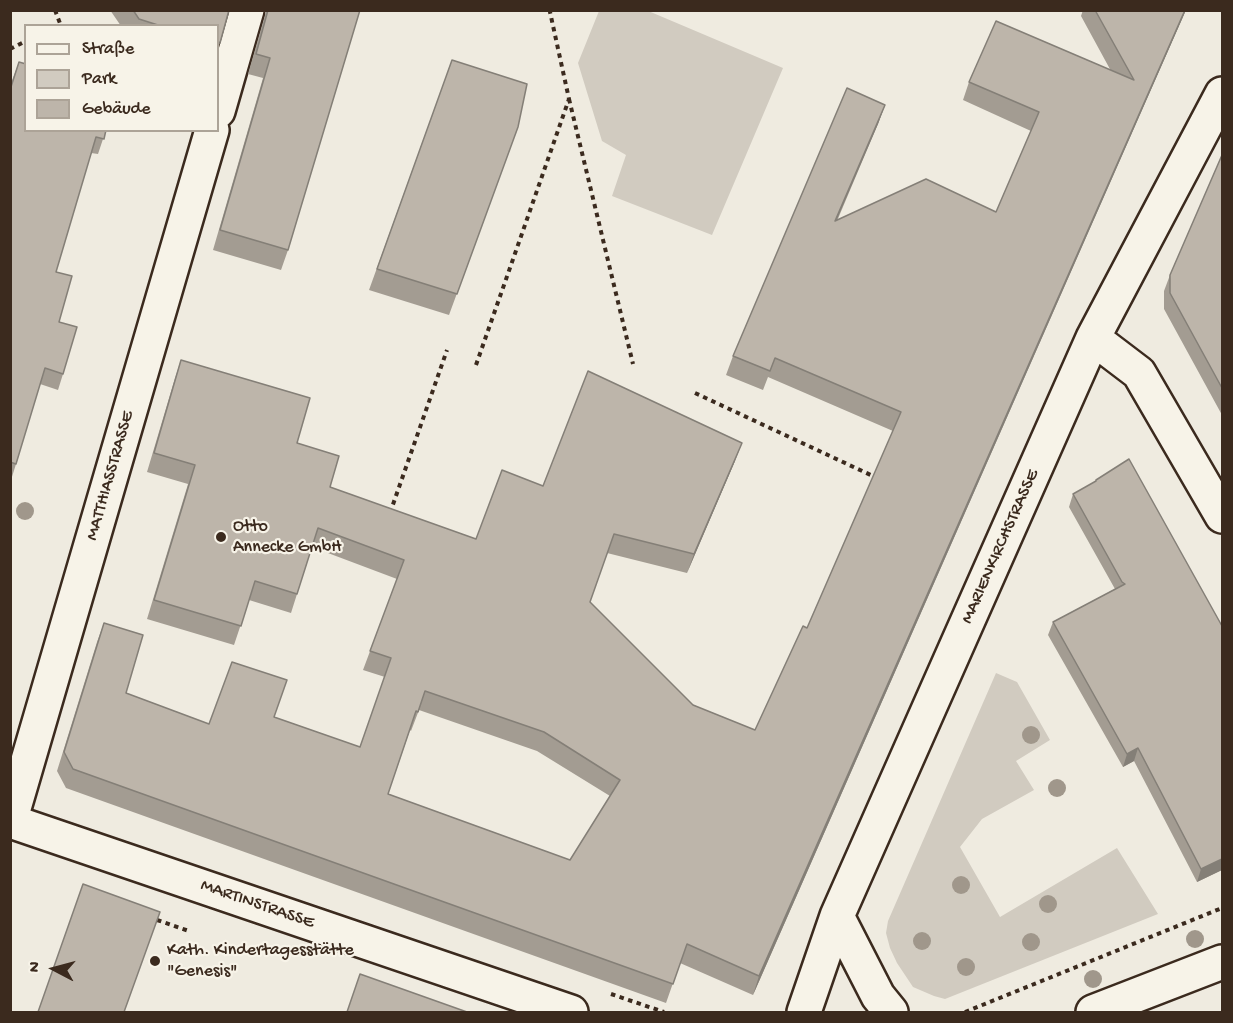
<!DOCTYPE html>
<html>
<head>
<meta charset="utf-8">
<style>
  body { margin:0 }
  #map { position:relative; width:1233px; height:1023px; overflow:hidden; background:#efebe0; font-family:"Gochi Hand",sans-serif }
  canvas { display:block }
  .frame { position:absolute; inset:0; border:12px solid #3b2a1e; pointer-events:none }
  .legend { position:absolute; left:24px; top:24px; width:195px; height:108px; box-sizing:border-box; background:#f7f3e8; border:2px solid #aca397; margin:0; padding:8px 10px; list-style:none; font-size:18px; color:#3b2a1e }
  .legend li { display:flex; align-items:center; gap:12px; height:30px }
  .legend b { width:30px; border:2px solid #aca397 }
  .north { position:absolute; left:24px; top:939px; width:60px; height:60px; -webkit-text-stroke:4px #f7f3e8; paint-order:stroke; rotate:276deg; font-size:16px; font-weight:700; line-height:24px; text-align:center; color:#3b2a1e }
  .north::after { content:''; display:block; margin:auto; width:21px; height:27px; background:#3b2a1e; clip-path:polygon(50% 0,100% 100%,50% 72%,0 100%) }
</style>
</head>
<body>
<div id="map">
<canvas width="1233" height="1023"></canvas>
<div class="frame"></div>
<ul class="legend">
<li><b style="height:8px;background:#f7f3e8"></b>Straße</li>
<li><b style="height:16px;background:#d1cbc0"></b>Park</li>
<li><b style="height:16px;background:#bdb5aa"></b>Gebäude</li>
</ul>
<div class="north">N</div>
</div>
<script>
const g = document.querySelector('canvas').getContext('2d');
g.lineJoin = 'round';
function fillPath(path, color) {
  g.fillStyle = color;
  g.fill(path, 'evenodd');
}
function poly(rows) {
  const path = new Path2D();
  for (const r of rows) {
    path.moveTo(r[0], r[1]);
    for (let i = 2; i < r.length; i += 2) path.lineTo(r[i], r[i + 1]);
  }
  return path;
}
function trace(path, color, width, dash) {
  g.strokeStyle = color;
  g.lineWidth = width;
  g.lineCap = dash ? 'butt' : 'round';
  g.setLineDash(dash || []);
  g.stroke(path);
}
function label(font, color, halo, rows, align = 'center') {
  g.font = font + ' "Gochi Hand",sans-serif';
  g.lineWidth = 4.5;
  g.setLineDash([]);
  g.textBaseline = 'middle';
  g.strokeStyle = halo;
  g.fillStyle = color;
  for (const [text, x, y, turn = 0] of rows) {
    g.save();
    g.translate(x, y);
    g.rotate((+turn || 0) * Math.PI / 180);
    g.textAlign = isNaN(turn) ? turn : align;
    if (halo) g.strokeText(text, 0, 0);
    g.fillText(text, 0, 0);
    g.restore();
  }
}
const green = poly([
  [646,10,783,68,712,235,612,196,626,155,602,141,578,63,599,11],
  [996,673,1017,682,1050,740,1016,761,1034,790,982,819,960,847,1000,917,1117,848,1158,914,945,999,934,996,913,987,897,963,890,948,886,933,888,921]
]);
const path = poly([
  [55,10,61,26],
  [10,49,26,41],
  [569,99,633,364],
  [476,365,569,99,550,12,551,10],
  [695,393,875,477],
  [390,513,447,350],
  [157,920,189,931],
  [611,994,664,1012],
  [965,1012,1222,908]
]);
const minor = poly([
  [218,111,247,10],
  [1093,338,1139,373,1222,516],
  [10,821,571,1012],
  [10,822,212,130],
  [837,916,878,996,891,1012],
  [804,1012,837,916,1093,338,1222,94],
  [1093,1012,1222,962]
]);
const trees = [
  [25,511],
  [1031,735],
  [1057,788],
  [961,885],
  [1048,904],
  [1195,939],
  [922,941],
  [1031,942],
  [966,967],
  [1093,979]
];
const wall = poly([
  [110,10,229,10,218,49,218,26,121,26],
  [265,10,360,10,288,250,281,270,213,250,263,78,248,74,265,15],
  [1083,10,1186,10,753,995,680,963,666,1003,66,788,57,771,97,642,104,623,126,693,209,724,274,717,360,747,385,677,363,670,397,579,312,547,297,594,291,613,249,600,234,645,147,619,188,484,147,472,175,378,181,360,297,443,330,487,476,539,543,486,735,461,687,573,607,553,590,602,693,705,755,730,807,628,893,431,768,377,763,390,726,375,733,356,885,105,878,124,837,221,996,212,1031,131,963,100,969,82,1111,71,1081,16],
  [419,710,537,751,610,796,570,860,388,794,410,730,411,731],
  [452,60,518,127,449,315,369,290],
  [19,62,106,130,98,154,91,153,56,272,63,374,58,390,40,384,16,464,11,480,10,86],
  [1222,155,1222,415,1164,309,1164,291,1170,275],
  [1096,480,1222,626,1222,870,1197,882,1134,761,1123,767,1048,635,1053,622,1115,589,1069,507,1073,494,1095,482]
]);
const shadedWall = poly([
  [1185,10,1186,10,753,995,759,976],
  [885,105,878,124,828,240,835,221],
  [742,443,735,461,687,573,694,554],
  [1138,748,1134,761,1123,767,1127,754],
  [1222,859,1222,870,1197,882,1201,869]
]);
const building = poly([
  [133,10,229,10,220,43,218,42,218,26,161,26,139,19,133,10],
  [268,10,360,10,288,250,220,230,270,58,256,54,268,10],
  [1095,10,1185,10,759,976,687,944,673,984,73,769,64,752,104,623,143,635,126,693,209,724,232,662,287,680,274,717,360,747,391,658,370,651,404,560,318,528,297,594,255,581,241,626,154,600,195,465,154,453,181,360,310,398,297,443,339,456,330,487,476,539,502,470,543,486,588,371,742,443,694,554,614,534,590,602,693,705,755,730,803,626,807,628,901,412,775,358,770,371,733,356,847,88,885,105,835,221,926,179,996,212,1039,112,969,82,996,21,1134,80,1095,10],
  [425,691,544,732,620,780,570,860,388,794,416,711,418,712,425,691],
  [452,60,527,84,518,127,457,294,377,269,452,60],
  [19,62,26,64,26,130,106,130,104,139,96,137,56,272,72,276,59,322,77,327,63,374,45,368,16,464,10,462,10,90,19,62],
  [1222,155,1222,388,1170,293,1170,275,1222,155],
  [1129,459,1222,626,1222,859,1201,869,1138,748,1127,754,1053,622,1125,584,1122,582,1073,494,1096,481,1096,480,1129,459],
  [83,884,160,912,124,1012,38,1012,83,884],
  [360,974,467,1012,347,1012,360,974]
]);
const markers = [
  [221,537,6,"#3b2a1e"],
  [155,961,6,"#3b2a1e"]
];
const streetNames = [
  ["MATTHIASSTRASSE",111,476,-74],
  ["MARIENKIRCHSTRASSE",1001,547,-66],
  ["MARTINSTRASSE",257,905,19]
];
const poiNames = [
  ["Otto",233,527],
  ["Annecke GmbH",233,548],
  ["Kath. Kindertagesstätte",167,951],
  ["\"Genesis\"",167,972]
];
fillPath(green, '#d1cbc0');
trace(minor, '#3b2a1e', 38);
trace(path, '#3b2a1e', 4, [4.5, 4.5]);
trace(minor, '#f7f3e8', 33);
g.fillStyle = '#a0978b';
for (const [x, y] of trees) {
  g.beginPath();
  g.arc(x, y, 9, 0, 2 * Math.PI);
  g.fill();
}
fillPath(wall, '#a39c92');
fillPath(shadedWall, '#847f77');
fillPath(building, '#bdb5aa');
trace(building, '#847f77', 1.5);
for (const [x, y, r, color] of markers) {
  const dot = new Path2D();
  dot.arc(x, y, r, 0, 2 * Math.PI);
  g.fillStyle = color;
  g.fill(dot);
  trace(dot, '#f7f3e8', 2);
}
label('18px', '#3b2a1e', '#f7f3e8', streetNames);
label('18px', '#3b2a1e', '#f7f3e8', poiNames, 'left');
</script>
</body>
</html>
